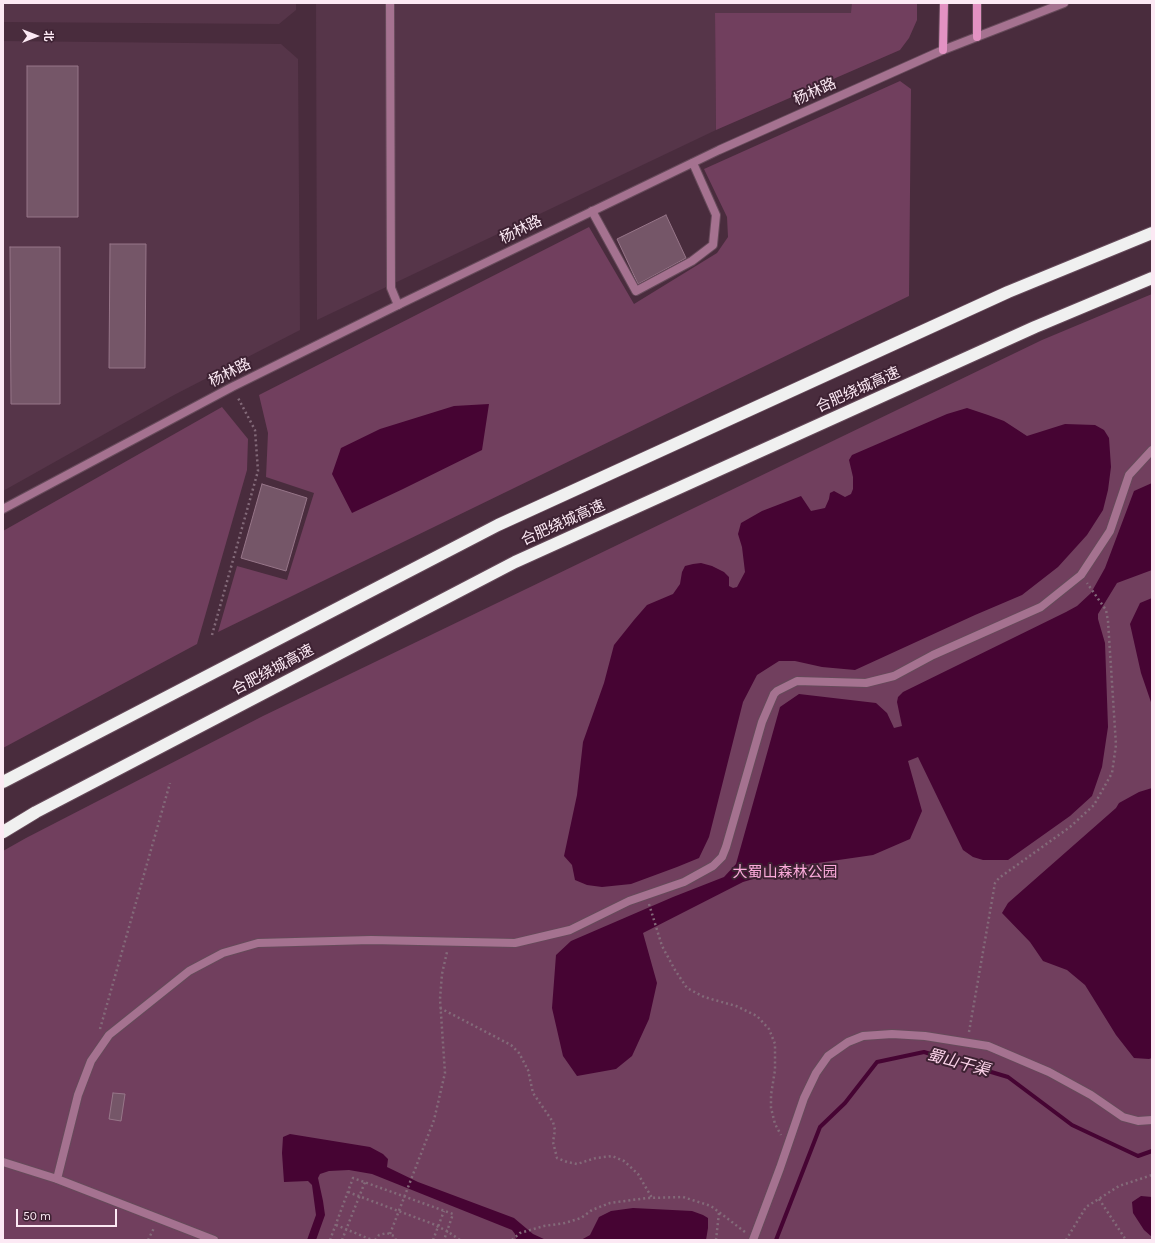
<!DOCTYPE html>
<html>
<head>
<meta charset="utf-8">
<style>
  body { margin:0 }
  #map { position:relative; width:1155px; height:1243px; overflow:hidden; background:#492c3d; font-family:Karla,"Noto Sans SC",sans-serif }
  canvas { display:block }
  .frame { position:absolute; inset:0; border:4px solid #fce9f4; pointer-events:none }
  .north { position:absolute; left:16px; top:16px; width:40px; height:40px; -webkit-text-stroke:3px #3e2233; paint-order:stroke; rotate:90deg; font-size:11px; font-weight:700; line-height:16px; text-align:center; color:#fce9f4 }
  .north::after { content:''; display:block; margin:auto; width:14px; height:18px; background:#fce9f4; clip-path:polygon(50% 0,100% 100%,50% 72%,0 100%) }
  .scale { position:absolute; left:16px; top:1209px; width:101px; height:18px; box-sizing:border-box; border:2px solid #fce9f4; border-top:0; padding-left:5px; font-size:12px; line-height:14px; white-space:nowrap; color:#fce9f4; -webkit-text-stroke:3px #3e2233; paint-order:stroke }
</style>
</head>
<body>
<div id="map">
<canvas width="1155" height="1243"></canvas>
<div class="frame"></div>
<div class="north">北</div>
<div class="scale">50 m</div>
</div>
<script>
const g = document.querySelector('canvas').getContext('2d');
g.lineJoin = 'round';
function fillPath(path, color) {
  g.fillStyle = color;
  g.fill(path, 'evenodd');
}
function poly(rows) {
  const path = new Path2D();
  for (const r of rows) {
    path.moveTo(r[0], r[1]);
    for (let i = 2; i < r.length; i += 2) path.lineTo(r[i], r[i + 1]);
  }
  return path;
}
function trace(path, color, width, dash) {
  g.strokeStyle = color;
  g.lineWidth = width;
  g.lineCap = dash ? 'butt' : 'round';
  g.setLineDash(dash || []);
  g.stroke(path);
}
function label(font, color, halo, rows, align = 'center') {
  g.font = font + ' Karla,"Noto Sans SC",sans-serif';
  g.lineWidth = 4;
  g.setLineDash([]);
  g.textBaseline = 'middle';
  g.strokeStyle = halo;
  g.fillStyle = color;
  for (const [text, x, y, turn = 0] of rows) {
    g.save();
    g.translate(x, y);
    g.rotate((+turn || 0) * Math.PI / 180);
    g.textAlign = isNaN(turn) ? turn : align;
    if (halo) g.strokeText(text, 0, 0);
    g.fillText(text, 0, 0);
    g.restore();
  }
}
const built = poly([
  [3,3,296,3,296,10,279,24,3,22],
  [316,3,852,3,852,13,715,13,716,130,317,320],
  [3,41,281,44,298,59,300,330,174,395,3,491]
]);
const green = poly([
  [852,3,917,3,917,20,909,38,900,50,716,130,715,13,851,13],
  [900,81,911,89,909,296,218,632,237,566,287,580,314,493,266,477,268,433,259,395,589,227,634,304,717,253,728,237,727,217,704,169],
  [1152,294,1152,1240,3,1240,3,851,26,838,263,716,1042,340],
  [222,407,248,439,247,470,197,644,3,748,3,531]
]);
const water = poly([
  [489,404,482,450,403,489,352,513,332,474,341,448,380,429,454,406],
  [967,408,988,415,1004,421,1027,436,1065,424,1095,425,1104,430,1109,438,1111,467,1108,490,1103,510,1087,535,1058,567,1022,595,975,615,855,670,822,667,795,661,779,661,757,675,743,702,709,837,699,858,677,867,631,884,602,887,587,885,575,880,572,865,564,856,577,795,583,742,604,683,614,645,634,620,647,605,673,594,680,584,682,572,685,566,693,564,701,563,712,566,724,572,729,577,729,586,733,588,737,587,745,572,742,547,738,534,741,523,762,511,801,496,811,511,825,508,829,499,830,493,834,491,845,497,851,494,853,489,853,477,849,460,852,455,947,414],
  [1152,483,1152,570,1117,583,1098,614,1098,619,1105,643,1108,727,1102,767,1092,796,1070,816,1008,860,983,860,973,857,963,850,918,757,908,761,922,811,910,839,873,855,797,866,743,882,643,933,657,983,649,1019,632,1056,616,1069,577,1076,563,1056,552,1008,556,955,571,941,673,897,724,877,736,864,780,707,799,694,876,703,887,713,894,728,902,726,897,702,898,697,903,692,1066,612,1077,606,1091,593,1105,568,1134,491],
  [1152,598,1152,705,1141,673,1130,624,1140,603],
  [1152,788,1152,1058,1149,1059,1134,1058,1116,1035,1085,985,1067,970,1043,961,1030,942,1002,913,1008,903,1116,808,1119,803,1139,792],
  [290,1134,370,1147,383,1154,388,1159,387,1167,418,1182,514,1218,533,1234,546,1240,516,1240,515,1234,512,1230,372,1174,349,1170,329,1171,320,1174,318,1178,323,1201,325,1215,316,1240,307,1240,316,1215,312,1185,308,1181,284,1182,282,1153,283,1137],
  [1141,1196,1152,1197,1152,1237,1144,1230,1133,1213,1132,1202],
  [633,1208,692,1211,703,1215,708,1218,708,1228,706,1240,581,1240,590,1235,599,1217,611,1211]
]);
const stream = poly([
  [776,1240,820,1127,845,1103,877,1062,924,1052,1008,1077,1072,1125,1138,1156,1152,1151]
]);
const building = poly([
  [27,66,78,66,78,217,27,217,27,66],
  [666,215,686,258,638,284,617,239,666,215],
  [110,244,146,244,145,368,109,368,110,244],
  [10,247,60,247,60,404,11,404,10,247],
  [262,484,307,498,286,571,241,558,262,484],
  [113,1093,125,1094,121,1121,109,1119,113,1093]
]);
const path = poly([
  [212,635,258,471,255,430,237,396],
  [649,904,662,946,675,970,687,988,704,997,736,1006,757,1016,769,1029,775,1044,775,1070,771,1095,771,1108,775,1124,781,1135],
  [440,1008,511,1045,519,1053,528,1070,533,1093,553,1122,555,1130,553,1142,557,1158,567,1162,577,1164,596,1158,612,1156,624,1161,638,1174,652,1198],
  [100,1029,170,783],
  [969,1032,995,883,999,878,1070,827,1094,805,1112,773,1116,745,1108,621,1106,610,1087,583],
  [348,1192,433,1224,447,1231,460,1240],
  [1099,1199,1126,1240],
  [336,1225,372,1240],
  [390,1234,434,1120,445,1073,440,999,442,974,447,952],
  [148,1240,154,1228],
  [330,1240,353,1178,453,1214,444,1240],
  [342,1240,365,1182],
  [375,1240,379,1235,387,1233,394,1236,396,1240],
  [433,1240,444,1211],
  [512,1240,520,1233,544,1226,565,1223,581,1218,592,1210,610,1203,647,1198,683,1197,711,1206,745,1232],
  [716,1240,719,1213],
  [1066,1240,1086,1207,1119,1186,1152,1175]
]);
const service = poly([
  [390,3,391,288,398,305],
  [592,211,636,291,692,261,713,245,716,215,693,163],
  [3,1162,57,1179,214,1240],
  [57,1179,78,1095,91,1061,109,1035,189,971,223,953,258,943,371,940,515,943,570,930,629,901,684,882,713,866,722,857,726,847,762,722,774,694,777,691,797,681,866,683,894,676,933,655,1041,607,1081,575,1110,531,1129,475,1152,450],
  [753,1240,780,1168,804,1098,816,1073,828,1056,848,1042,863,1036,892,1034,925,1036,988,1046,1049,1072,1091,1095,1123,1117,1138,1121,1152,1120]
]);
const tertiary = poly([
  [3,509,232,387,398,305,719,150,943,50,1064,3]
]);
const secondary = poly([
  [977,37,977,3],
  [943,50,944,3]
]);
const motorway = poly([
  [3,782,498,525,1008,292,1152,233],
  [3,832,36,812,515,562,1035,327,1152,278]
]);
const streetNames = [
  ["杨林路",815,92,-24],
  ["杨林路",521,230,-26],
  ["杨林路",230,373,-27],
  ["合肥绕城高速",858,390,-24],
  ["合肥绕城高速",563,523,-24],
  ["合肥绕城高速",273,670,-28]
];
const parkNames = [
  ["大蜀山森林公园",785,873]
];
const waterNames = [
  ["蜀山干渠",958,1063,15]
];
fillPath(built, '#563549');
fillPath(green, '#713f5e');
fillPath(water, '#460433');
trace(stream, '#460433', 4);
fillPath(building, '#755668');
trace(building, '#977689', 1);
trace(service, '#664a5a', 10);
trace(tertiary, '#664a5a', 10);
trace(secondary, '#664a5a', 10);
trace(motorway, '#664a5a', 14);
trace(path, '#836a79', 2.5, [2, 3]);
trace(service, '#a57290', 8);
trace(tertiary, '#a57290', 8);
trace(secondary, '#e392c3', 8);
trace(motorway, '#f0f0f0', 12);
label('15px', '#fce9f4', '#3e2233', streetNames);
label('15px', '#faaada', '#3e2233', parkNames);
label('italic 16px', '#fcd3ea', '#3e2233', waterNames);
</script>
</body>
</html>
